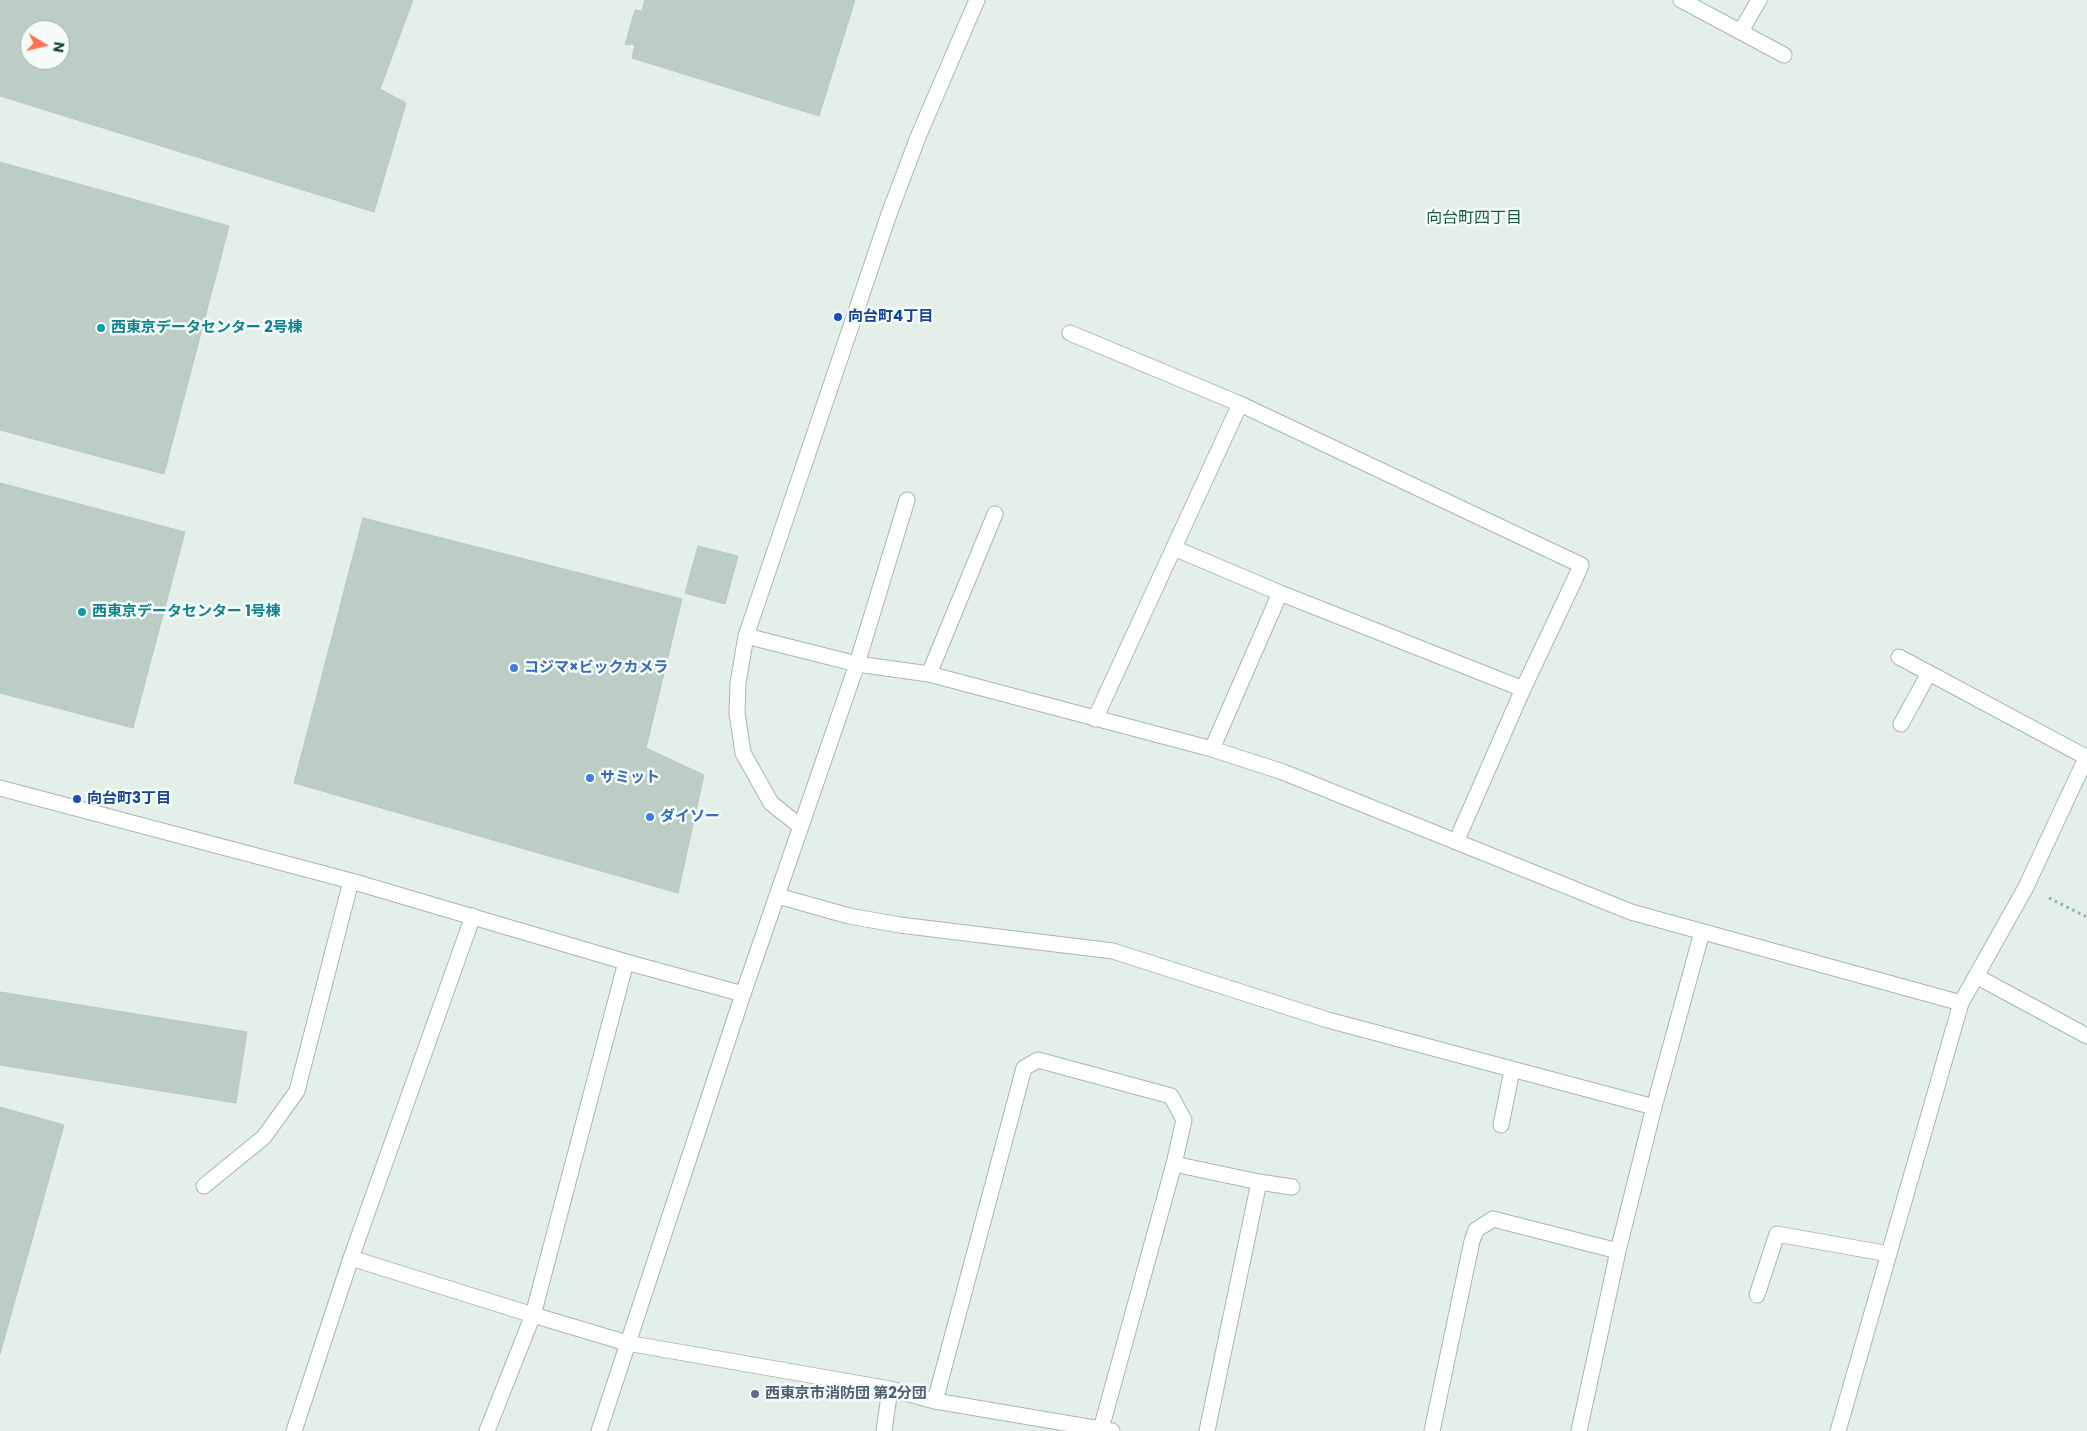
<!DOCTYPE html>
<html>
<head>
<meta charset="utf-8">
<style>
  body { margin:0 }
  #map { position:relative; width:2087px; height:1431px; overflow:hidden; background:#e4efe9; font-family:Poppins,sans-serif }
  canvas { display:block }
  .north { position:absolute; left:20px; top:20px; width:50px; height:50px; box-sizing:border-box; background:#f5fbf8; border:1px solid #a0b2ab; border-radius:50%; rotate:99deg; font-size:14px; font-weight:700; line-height:20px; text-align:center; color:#204438 }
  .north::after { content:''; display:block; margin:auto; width:18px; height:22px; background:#ff7252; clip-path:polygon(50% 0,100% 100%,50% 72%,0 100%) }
</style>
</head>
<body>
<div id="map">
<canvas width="2087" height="1431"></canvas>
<div class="north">N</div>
</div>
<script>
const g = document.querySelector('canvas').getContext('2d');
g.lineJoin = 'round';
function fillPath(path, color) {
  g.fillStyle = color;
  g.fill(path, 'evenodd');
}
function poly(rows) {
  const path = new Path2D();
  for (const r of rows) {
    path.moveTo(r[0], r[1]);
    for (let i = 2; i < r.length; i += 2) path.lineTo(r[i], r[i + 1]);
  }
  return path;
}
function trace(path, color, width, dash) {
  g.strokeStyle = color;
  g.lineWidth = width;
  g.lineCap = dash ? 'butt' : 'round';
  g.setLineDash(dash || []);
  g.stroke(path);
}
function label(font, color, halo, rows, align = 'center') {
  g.font = font + ' Poppins,"Noto Sans JP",sans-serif';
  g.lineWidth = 5;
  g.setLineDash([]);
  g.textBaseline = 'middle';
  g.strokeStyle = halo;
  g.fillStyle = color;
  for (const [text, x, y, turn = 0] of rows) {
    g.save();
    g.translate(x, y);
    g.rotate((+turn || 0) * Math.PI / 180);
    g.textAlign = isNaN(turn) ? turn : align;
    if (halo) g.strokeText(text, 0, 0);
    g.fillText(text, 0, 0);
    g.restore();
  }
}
const building = poly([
  [0,0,413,0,380,89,406,103,374,212,0,96,0,0],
  [30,30,60,30,60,60,30,60,30,30],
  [645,0,855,0,819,116,632,58,635,44,625,45,635,10,642,11,645,0],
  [0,162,229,226,164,474,0,430,0,162],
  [0,483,185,532,133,728,0,693,0,483],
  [363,518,682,599,646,748,704,775,678,893,294,783,363,518],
  [698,546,738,556,725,604,685,593,698,546],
  [0,992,247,1032,236,1103,0,1065,0,992],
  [0,1107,64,1125,0,1354,0,1107]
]);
const path = poly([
  [2049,898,2087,917]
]);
const service = poly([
  [1070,333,1240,404],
  [1174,548,1280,593,1523,689],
  [1899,657,1929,673,1901,724],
  [857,664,907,500],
  [929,674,995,514],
  [1212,749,1280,593],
  [1456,842,1523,689,1574,581],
  [204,1186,264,1137,297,1091,351,881],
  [935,1401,1024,1068,1038,1060,1171,1096,1184,1120,1174,1164,1259,1182,1207,1431]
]);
const minor = poly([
  [1681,0,1784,55],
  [1741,31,1759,0],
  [746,636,857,664,929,674,1212,749,1283,772,1631,912,1961,1003],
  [1929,673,2086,757],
  [1095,719,1240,404,1581,565,1574,581],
  [0,788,351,881,626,962,743,994],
  [801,827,771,803,743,753,737,713,738,683,746,636,889,214,918,137,977,0],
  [778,896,849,916,900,925,1113,951,1328,1020,1654,1107],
  [1976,976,2087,1036],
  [1501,1125,1512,1070],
  [1259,1182,1292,1187],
  [351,1258,533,1315,626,962],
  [1757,1295,1777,1234,1889,1254],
  [1101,1429,1174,1164],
  [294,1431,351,1258,473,916],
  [487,1431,533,1315,627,1343,890,1389,935,1401,1112,1431],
  [599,1431,743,994,857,664],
  [884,1431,890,1389],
  [1432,1431,1472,1241,1476,1230,1493,1219,1618,1251],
  [1579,1431,1618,1251,1654,1107,1702,932],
  [1838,1431,1961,1003,2026,887,2087,756]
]);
const markers = [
  [838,317,5,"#1a4fb4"],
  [101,328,5,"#0f9aa8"],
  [82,612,5,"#0f9aa8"],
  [514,668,5,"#3f7fe0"],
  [590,778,5,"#3f7fe0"],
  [77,799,5,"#1a4fb4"],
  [650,817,5,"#3f7fe0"],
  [755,1394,5,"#5c6f8a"]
];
const transitNames = [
  ["向台町4丁目",848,317],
  ["向台町3丁目",87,799]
];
const cultureNames = [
  ["西東京データセンター 2号棟",111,328],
  ["西東京データセンター 1号棟",92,612]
];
const shopNames = [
  ["コジマ×ビックカメラ",524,668],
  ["サミット",600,778],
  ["ダイソー",660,817]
];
const serviceNames = [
  ["西東京市消防団 第2分団",765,1394]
];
const neighbourhoodNames = [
  ["向台町四丁目",1474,219]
];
fillPath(building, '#bbcdc5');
trace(building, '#b5cac0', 1);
trace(service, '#a5b8b0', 17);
trace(minor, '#a5b8b0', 17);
trace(path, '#80b7a2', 3, [2.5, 4]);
trace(service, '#fff', 15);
trace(minor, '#fff', 15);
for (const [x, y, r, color] of markers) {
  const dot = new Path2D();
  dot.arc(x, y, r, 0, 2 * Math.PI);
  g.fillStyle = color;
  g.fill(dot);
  trace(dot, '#f5fbf8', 2);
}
label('bold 15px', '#164399', '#f5fbf8', transitNames, 'left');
label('bold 15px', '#0d838f', '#f5fbf8', cultureNames, 'left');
label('bold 15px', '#366cbe', '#f5fbf8', shopNames, 'left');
label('bold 15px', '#4e5e75', '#f5fbf8', serviceNames, 'left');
label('16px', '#195946', '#f5fbf8', neighbourhoodNames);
</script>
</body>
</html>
